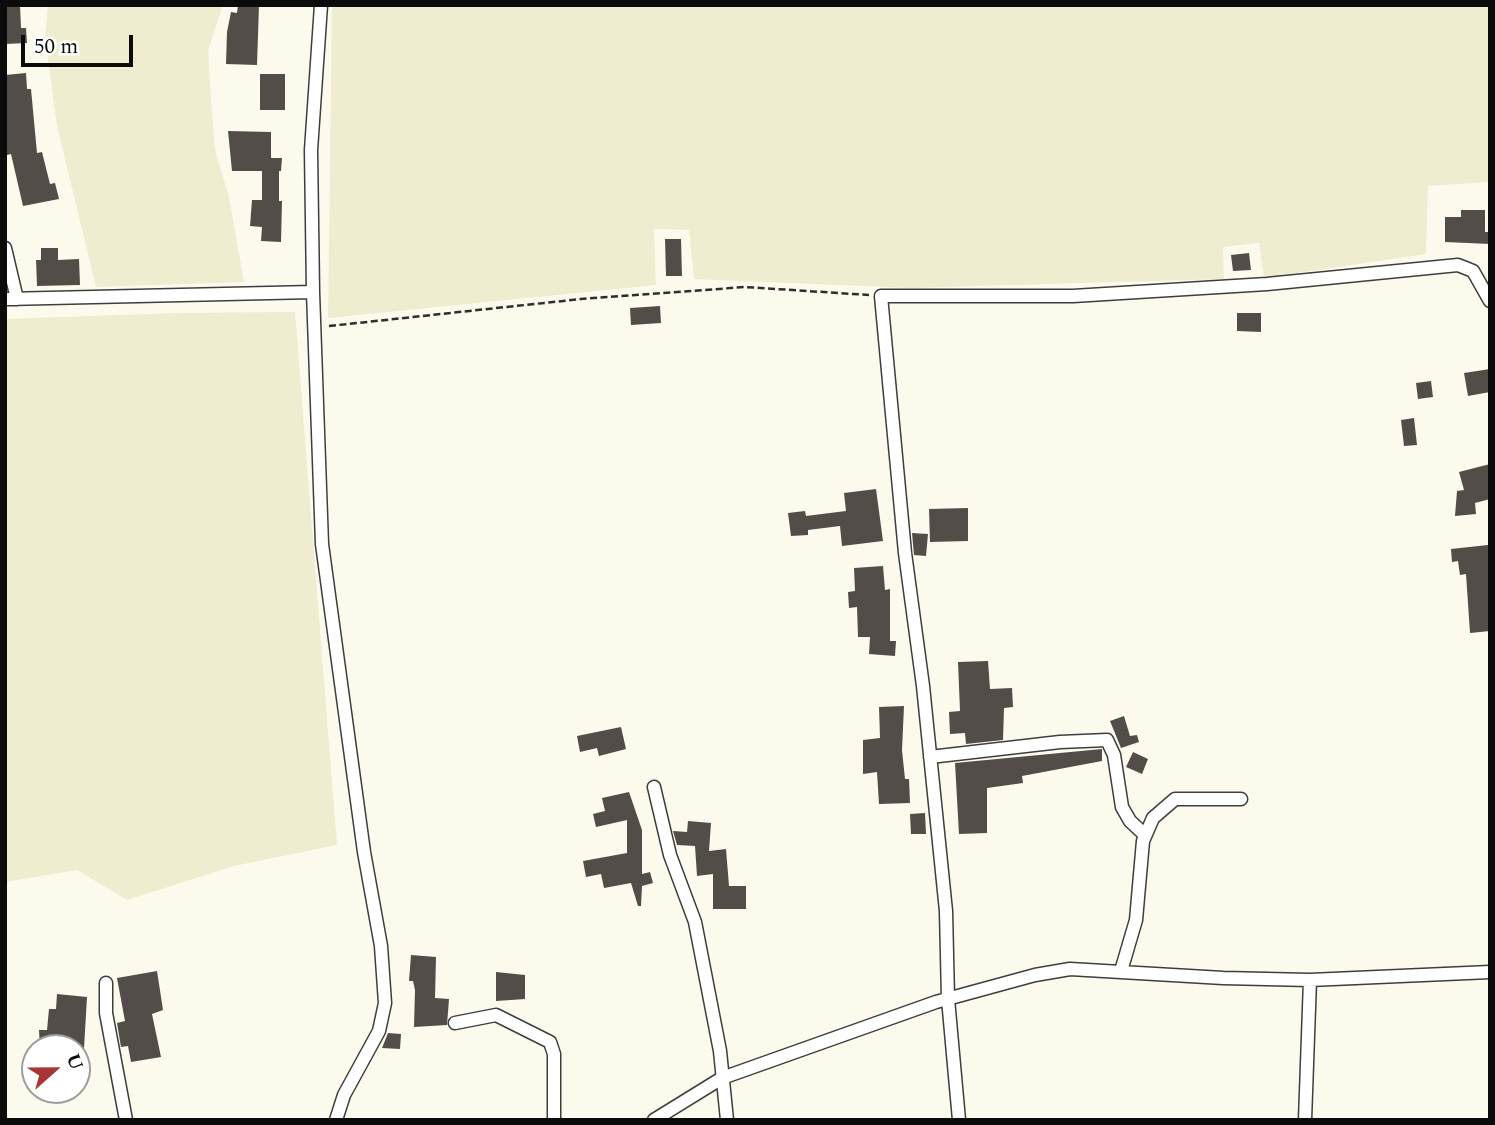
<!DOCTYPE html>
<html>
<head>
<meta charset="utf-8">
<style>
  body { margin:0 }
  #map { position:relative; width:1495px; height:1125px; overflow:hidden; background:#fcfaec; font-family:Spectral,serif }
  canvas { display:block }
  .frame { position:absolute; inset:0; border:7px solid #0b0b0b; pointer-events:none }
  .north { position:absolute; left:21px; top:1034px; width:70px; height:70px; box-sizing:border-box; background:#fff; border:2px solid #9d9d9d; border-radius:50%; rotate:69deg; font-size:19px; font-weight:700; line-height:28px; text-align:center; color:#0b0b0b }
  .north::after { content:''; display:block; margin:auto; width:24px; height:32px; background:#a83637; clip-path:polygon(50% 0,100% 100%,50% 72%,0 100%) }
  .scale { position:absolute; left:21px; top:35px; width:112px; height:32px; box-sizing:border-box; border:4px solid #0b0b0b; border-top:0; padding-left:9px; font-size:21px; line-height:24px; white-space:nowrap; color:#0b0b0b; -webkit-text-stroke:5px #fff; paint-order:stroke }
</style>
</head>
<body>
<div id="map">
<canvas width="1495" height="1125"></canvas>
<div class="frame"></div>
<div class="north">U</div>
<div class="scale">50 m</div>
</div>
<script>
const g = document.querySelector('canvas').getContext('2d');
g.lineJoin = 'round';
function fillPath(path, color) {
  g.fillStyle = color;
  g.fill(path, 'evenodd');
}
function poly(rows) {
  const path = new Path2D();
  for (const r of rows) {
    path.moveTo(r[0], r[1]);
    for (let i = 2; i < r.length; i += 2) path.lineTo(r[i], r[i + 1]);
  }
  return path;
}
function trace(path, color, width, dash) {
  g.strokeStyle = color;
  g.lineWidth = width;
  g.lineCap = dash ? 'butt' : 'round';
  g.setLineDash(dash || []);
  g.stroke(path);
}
const farmland = poly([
  [48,5,223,5,208,51,211,99,215,150,229,197,244,282,96,287,57,126,45,37],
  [332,5,1490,5,1490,182,1428,186,1426,254,1264,278,1259,243,1223,247,1224,279,910,288,694,279,689,230,654,229,656,285,328,318],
  [295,312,337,845,234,866,127,900,77,870,5,882,5,319,176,313]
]);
const building = poly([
  [5,5,20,5,21,28,26,28,27,43,5,44],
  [238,5,259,5,257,65,226,64,227,32,231,12,237,13],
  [26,73,27,89,31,89,37,153,42,152,50,184,55,183,59,199,23,206,11,154,7,155,5,75],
  [260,74,285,74,285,110,260,110],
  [228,131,271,132,271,158,282,158,281,171,279,171,279,201,282,201,281,242,261,241,262,227,250,226,252,200,262,200,262,171,232,171],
  [1461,210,1485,210,1485,232,1490,232,1490,244,1445,242,1445,217,1461,217],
  [665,239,681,239,682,276,666,276],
  [41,248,58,248,58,260,79,259,80,285,37,286,36,260,41,260],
  [1249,253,1251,270,1233,271,1231,255],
  [660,306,661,323,631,325,630,308],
  [1237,313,1261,313,1261,332,1237,331],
  [1490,369,1490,392,1468,396,1464,373],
  [1431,381,1433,397,1418,399,1416,383],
  [1414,418,1417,445,1404,446,1401,420],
  [1490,464,1490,499,1475,503,1476,514,1455,516,1457,491,1464,490,1459,472],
  [876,489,883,541,842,546,840,526,808,530,808,535,791,536,788,513,805,511,806,516,846,511,844,493],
  [968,508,968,541,930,542,929,509],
  [912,533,928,534,926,556,914,555],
  [1488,545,1490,631,1470,633,1466,574,1460,575,1458,561,1452,562,1451,549],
  [883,566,885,590,890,589,890,641,896,641,895,656,869,654,870,637,858,637,857,607,849,608,848,592,855,591,854,568],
  [988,661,990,689,1012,688,1013,707,1004,708,1003,740,966,744,965,733,950,734,949,712,960,711,958,662],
  [904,706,902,750,905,779,909,779,910,803,879,804,877,772,863,774,863,740,880,738,879,707],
  [1124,716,1130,736,1137,735,1139,742,1121,748,1110,721],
  [621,727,626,749,599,756,597,748,580,752,577,736],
  [1102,749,1102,761,1022,776,1023,783,987,788,987,833,959,834,955,763],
  [1133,752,1148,759,1142,774,1126,767],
  [629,792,642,830,642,874,650,872,653,883,642,886,641,906,638,906,631,883,604,888,601,874,586,877,583,861,627,853,627,820,596,827,593,814,605,811,602,798],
  [925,813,926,834,911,834,910,814],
  [688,821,711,823,709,851,726,849,729,886,746,886,746,909,713,909,713,874,697,876,695,846,677,845,673,831,687,832],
  [411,955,436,957,435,998,449,999,447,1025,414,1027,415,990,413,981,409,981],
  [157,971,163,1010,152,1014,161,1057,131,1062,128,1046,121,1047,117,1023,125,1021,117,978],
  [496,972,525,975,525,999,496,1001],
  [57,994,87,997,84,1048,40,1048,39,1030,47,1030,49,1009,56,1009],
  [388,1033,401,1034,400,1049,382,1048]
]);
const path = poly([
  [329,326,581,299,745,287,869,295]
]);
const minor = poly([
  [321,5,311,150,313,292,322,544,364,852,381,946,385,1003,379,1031,344,1095,336,1120],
  [5,248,17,299],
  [5,299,313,292],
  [930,757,1060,742,1107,740,1114,755,1122,807,1130,821,1145,835],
  [654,787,670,855,695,922,720,1051,727,1120],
  [1121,971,1136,920,1143,841,1153,818,1175,799,1241,799],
  [106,983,106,1013,126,1120],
  [455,1023,496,1015,550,1042,554,1054,554,1120],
  [654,1120,722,1078,936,1002,1035,975,1070,969,1223,978,1310,980,1490,972],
  [959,1120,948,999,946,911,923,686,905,553,881,296,1073,296,1267,284,1458,265,1473,271,1490,301],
  [1305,1120,1310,980]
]);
fillPath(farmland, '#efedcf');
fillPath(building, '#524d49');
trace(minor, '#3e3e3e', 15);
trace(path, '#2d2d2d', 2.5, [7, 3.5]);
trace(minor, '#fff', 12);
</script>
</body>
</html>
